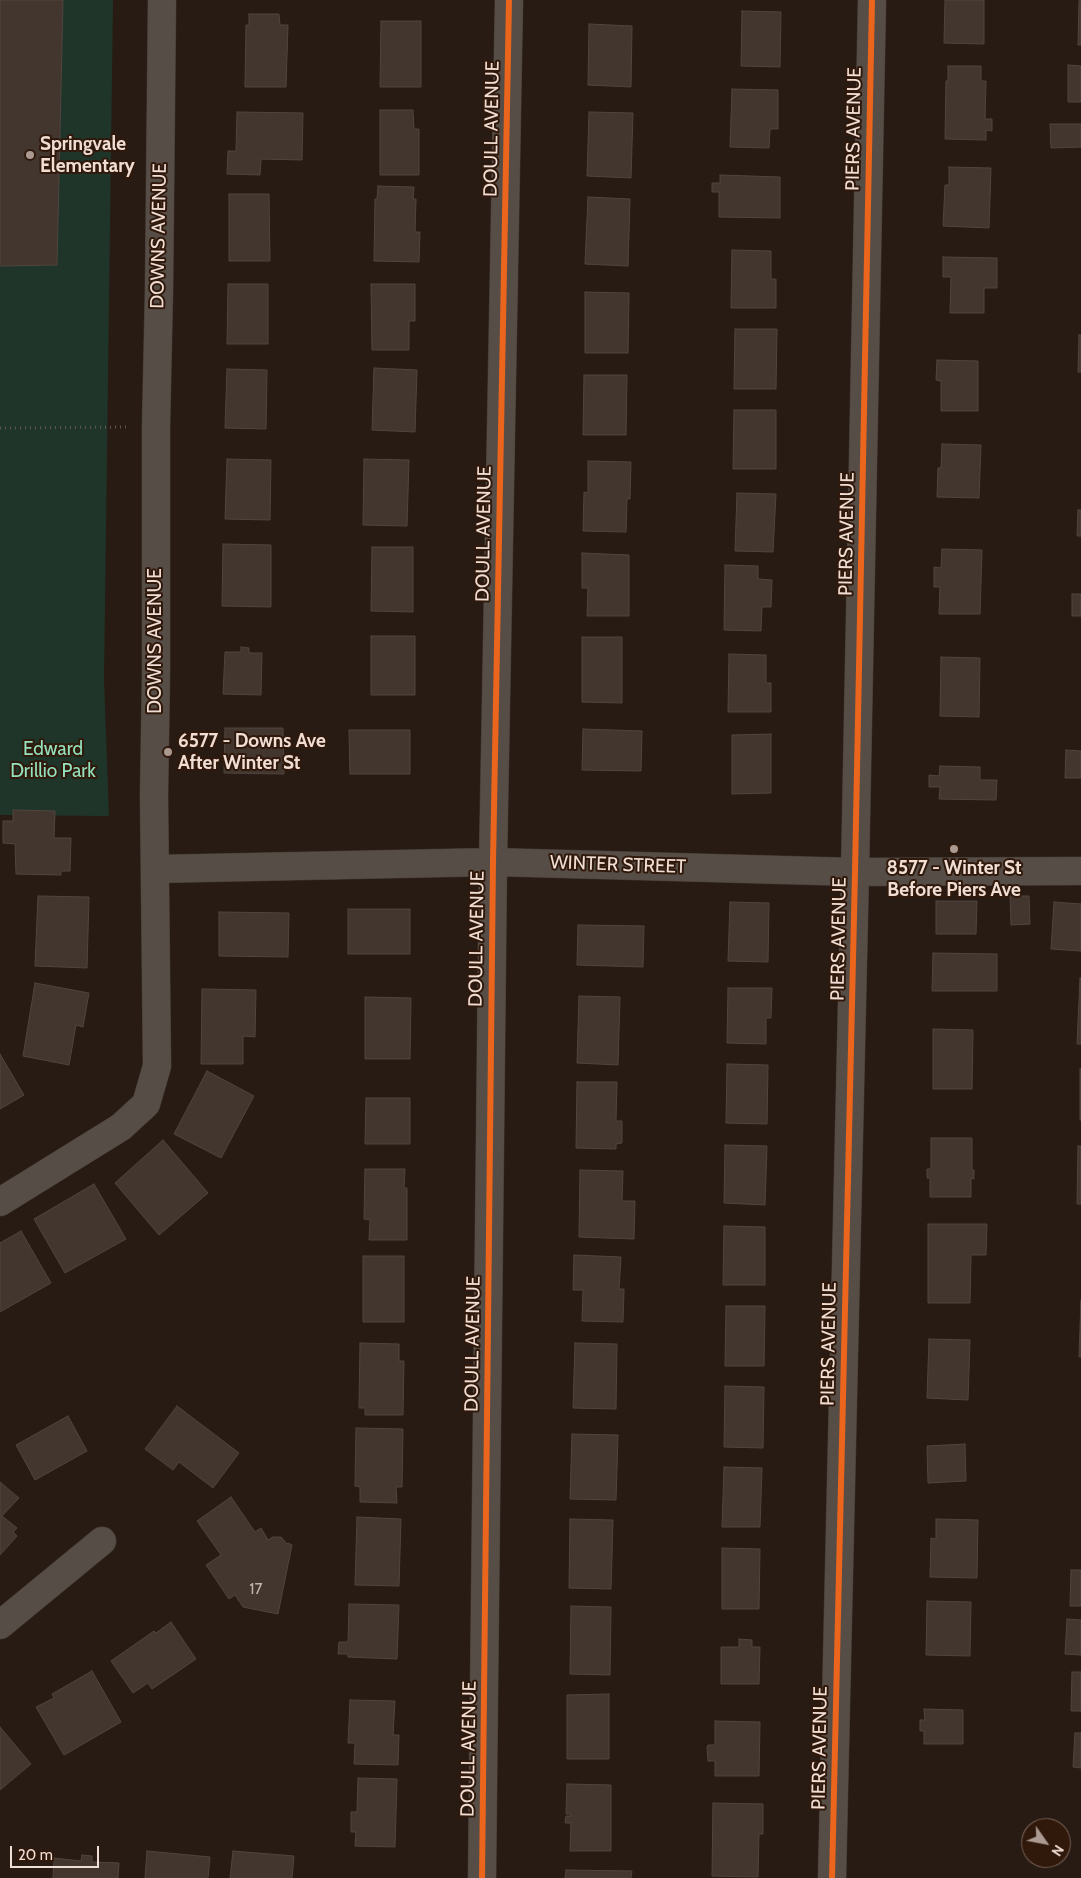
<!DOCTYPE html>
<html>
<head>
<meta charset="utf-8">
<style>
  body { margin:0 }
  #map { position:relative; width:1081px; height:1878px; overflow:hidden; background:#281b13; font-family:Cabin,sans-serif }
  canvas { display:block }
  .north { position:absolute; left:1021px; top:1818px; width:50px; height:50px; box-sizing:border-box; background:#30180b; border:1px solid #7d675c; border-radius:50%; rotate:123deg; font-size:14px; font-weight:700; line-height:20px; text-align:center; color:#f0ded5 }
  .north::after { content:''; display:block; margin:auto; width:18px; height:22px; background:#aa9a91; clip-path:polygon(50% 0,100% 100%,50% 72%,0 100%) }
  .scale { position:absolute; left:10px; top:1846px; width:89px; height:22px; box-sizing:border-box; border:2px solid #f0ded5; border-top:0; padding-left:6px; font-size:15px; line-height:18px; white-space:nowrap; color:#f0ded5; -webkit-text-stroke:4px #30180b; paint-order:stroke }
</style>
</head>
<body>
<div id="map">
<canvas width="1081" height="1878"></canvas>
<div class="north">N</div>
<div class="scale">20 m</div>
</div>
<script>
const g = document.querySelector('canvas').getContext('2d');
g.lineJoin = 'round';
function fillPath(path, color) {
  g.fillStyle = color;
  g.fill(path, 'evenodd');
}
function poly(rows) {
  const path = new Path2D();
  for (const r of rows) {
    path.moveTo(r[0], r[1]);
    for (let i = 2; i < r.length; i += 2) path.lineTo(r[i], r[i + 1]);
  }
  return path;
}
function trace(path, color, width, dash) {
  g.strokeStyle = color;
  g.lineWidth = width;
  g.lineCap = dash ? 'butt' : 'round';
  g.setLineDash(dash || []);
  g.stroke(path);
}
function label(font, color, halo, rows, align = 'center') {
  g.font = font + ' Cabin,sans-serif';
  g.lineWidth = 4;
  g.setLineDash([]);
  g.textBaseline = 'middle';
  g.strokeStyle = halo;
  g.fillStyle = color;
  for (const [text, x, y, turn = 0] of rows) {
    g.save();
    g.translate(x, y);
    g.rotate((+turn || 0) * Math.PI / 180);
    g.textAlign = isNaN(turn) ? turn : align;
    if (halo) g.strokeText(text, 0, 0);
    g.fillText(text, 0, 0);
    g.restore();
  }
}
const green = poly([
  [0,0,113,0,104,679,109,816,0,815]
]);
const building = poly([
  [0,0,63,0,57,265,0,266,0,0],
  [945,0,984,0,984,44,944,43,945,0],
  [1079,1,1081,1,1081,45,1078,45,1079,1],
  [742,11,781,12,780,67,741,66,742,11],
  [249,14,279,14,280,25,288,25,286,87,245,87,246,25,249,25,249,14],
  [381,21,421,21,421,87,380,87,381,21],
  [589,24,632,26,631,87,588,85,589,24],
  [1068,65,1081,66,1081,102,1068,102,1068,65],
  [948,66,981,66,981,81,986,81,985,119,992,119,992,131,986,130,986,140,945,139,946,81,948,81,948,66],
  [732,89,778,90,778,129,770,129,769,148,730,147,732,89],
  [380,110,413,110,414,129,419,129,419,175,380,175,380,110],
  [237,112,303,113,302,160,261,159,260,175,227,174,228,151,236,151,237,112],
  [589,112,633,113,631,178,587,176,589,112],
  [1050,124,1081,124,1081,147,1051,148,1050,124],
  [949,167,991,168,989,228,943,226,945,185,949,185,949,167],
  [720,175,780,177,780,218,719,217,719,192,712,192,712,183,720,183,720,175],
  [378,186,414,187,413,199,416,199,415,232,420,232,419,262,374,261,375,199,377,199,378,186],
  [229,194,269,194,270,261,229,261,229,194],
  [588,197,630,199,628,266,585,264,588,197],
  [732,250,771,251,771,279,776,279,776,308,731,308,732,250],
  [943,257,997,258,997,288,984,288,984,313,950,313,951,277,943,277,943,257],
  [228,284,268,284,268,344,227,344,228,284],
  [371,284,415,284,415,321,409,321,409,350,372,350,371,284],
  [585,292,629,293,628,353,585,353,585,292],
  [735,329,777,329,776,389,734,389,735,329],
  [1079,335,1081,335,1081,372,1078,372,1079,335],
  [937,360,978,361,978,411,941,411,941,381,936,380,937,360],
  [374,368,417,370,415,432,372,430,374,368],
  [227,369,267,370,266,429,225,428,227,369],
  [584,375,627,375,626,435,583,435,584,375],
  [734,410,776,410,776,469,733,469,734,410],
  [942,444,981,445,979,498,937,497,938,468,941,468,942,444],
  [227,459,271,460,270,520,225,519,227,459],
  [364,459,409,460,407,526,363,525,364,459],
  [588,461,631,462,630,499,627,499,626,532,583,531,584,492,588,493,588,461],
  [737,493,776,494,773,552,735,551,737,493],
  [1078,510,1081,510,1081,536,1077,536,1078,510],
  [223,544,271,545,271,607,222,606,223,544],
  [372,547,413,547,413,612,371,611,372,547],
  [942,549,982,550,980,614,939,614,940,587,934,587,934,567,941,568,942,549],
  [582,553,629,555,629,616,587,616,588,588,582,588,582,553],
  [725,565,758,566,758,579,772,580,771,607,762,607,761,631,724,630,725,565],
  [1072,594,1081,594,1081,616,1072,616,1072,594],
  [371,636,415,636,415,695,371,695,371,636],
  [582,637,622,637,622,703,582,702,582,637],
  [241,647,249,648,249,653,262,653,261,695,223,694,225,652,241,652,241,647],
  [729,654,766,655,766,683,771,683,771,712,728,712,729,654],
  [941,657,980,658,979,717,940,716,941,657],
  [225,728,283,728,284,774,224,773,225,728],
  [583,729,642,731,641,771,582,770,583,729],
  [349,730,410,730,410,774,350,774,349,730],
  [771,734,771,793,732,794,732,735,771,734],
  [1066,750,1081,751,1081,778,1065,778,1066,750],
  [940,766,980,767,980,780,997,780,996,800,939,799,940,787,929,787,929,775,939,776,940,766],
  [13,810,55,811,54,838,71,838,70,871,61,871,61,875,16,874,15,844,3,843,3,821,13,821,13,810],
  [38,896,89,897,87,968,35,966,38,896],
  [1010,896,1029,896,1030,924,1011,925,1010,896],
  [936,901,977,901,976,934,936,934,936,901],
  [730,902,769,903,768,962,728,961,730,902],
  [1054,902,1081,904,1081,951,1051,949,1054,902],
  [348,909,410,909,410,954,348,954,348,909],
  [219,912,289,913,288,957,219,956,219,912],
  [578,925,644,926,643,967,577,965,578,925],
  [933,953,997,954,997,991,932,991,933,953],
  [1080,978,1081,978,1081,1044,1077,1044,1080,978],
  [35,983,89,993,83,1027,76,1025,69,1065,23,1056,35,983],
  [728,988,772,988,771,1018,766,1018,766,1044,727,1043,728,988],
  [202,989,256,990,255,1037,243,1036,243,1064,201,1064,202,989],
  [579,996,620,997,618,1065,577,1063,579,996],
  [365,997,411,998,410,1059,365,1059,365,997],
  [933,1029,973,1030,972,1089,933,1089,933,1029],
  [0,1054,24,1095,0,1109,0,1054],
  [727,1064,768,1065,767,1124,726,1123,727,1064],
  [1080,1069,1081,1069,1081,1120,1080,1120,1080,1069],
  [207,1071,254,1096,221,1158,174,1134,207,1071],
  [577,1082,617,1082,616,1121,622,1121,622,1143,616,1144,616,1149,576,1148,577,1082],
  [366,1098,410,1098,410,1144,365,1144,366,1098],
  [931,1138,972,1138,972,1170,974,1170,974,1179,971,1178,971,1197,930,1197,930,1178,927,1178,927,1169,931,1169,931,1138],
  [163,1140,208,1193,159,1235,115,1183,163,1140],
  [725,1145,767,1146,765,1205,724,1203,725,1145],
  [1078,1146,1081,1146,1081,1204,1077,1204,1078,1146],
  [365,1169,405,1169,404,1188,407,1188,407,1240,369,1240,370,1220,364,1219,365,1169],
  [580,1170,623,1171,622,1201,635,1201,634,1239,579,1237,580,1170],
  [94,1184,126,1239,65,1273,34,1219,94,1184],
  [928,1224,987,1224,986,1255,971,1255,970,1303,928,1303,928,1224],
  [724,1226,765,1227,765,1285,723,1285,724,1226],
  [21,1231,51,1283,0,1312,0,1243,21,1231],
  [574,1255,621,1257,619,1289,624,1289,623,1322,582,1321,583,1290,573,1290,574,1255],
  [363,1256,404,1256,404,1322,363,1322,363,1256],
  [1081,1300,1081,1357,1079,1357,1081,1300],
  [726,1306,765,1306,764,1366,725,1366,726,1306],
  [929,1339,970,1340,968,1400,927,1398,929,1339],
  [360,1343,399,1344,399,1361,404,1361,403,1415,365,1415,365,1408,359,1408,360,1343],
  [575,1343,617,1344,616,1409,573,1408,575,1343],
  [725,1386,764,1387,763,1448,724,1447,725,1386],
  [177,1406,239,1453,213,1488,179,1462,173,1470,145,1449,177,1406],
  [68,1416,87,1451,35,1480,16,1445,68,1416],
  [356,1428,403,1429,402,1487,396,1487,397,1503,360,1502,360,1487,355,1486,356,1428],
  [572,1434,618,1435,616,1500,570,1499,572,1434],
  [965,1444,966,1481,928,1483,927,1446,965,1444],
  [724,1467,762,1468,760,1527,722,1527,724,1467],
  [0,1482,19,1498,2,1516,17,1528,13,1532,17,1536,0,1555,0,1482],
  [231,1497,255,1532,261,1528,268,1540,273,1537,281,1537,287,1544,288,1543,292,1545,278,1614,243,1607,235,1595,229,1599,206,1565,221,1555,197,1521,231,1497],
  [357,1517,401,1519,399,1586,355,1585,357,1517],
  [570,1519,613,1520,611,1589,569,1588,570,1519],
  [936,1519,978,1520,977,1578,930,1577,931,1538,936,1539,936,1519],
  [722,1548,760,1549,759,1609,722,1609,722,1548],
  [1071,1570,1081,1570,1081,1606,1070,1606,1071,1570],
  [927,1601,971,1602,970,1656,926,1655,927,1601],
  [349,1604,399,1605,397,1659,348,1657,348,1654,338,1654,339,1642,348,1642,349,1604],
  [571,1606,611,1607,610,1675,570,1674,571,1606],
  [1067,1619,1081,1620,1081,1655,1065,1654,1067,1619],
  [171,1622,196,1659,152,1689,148,1683,133,1693,111,1661,154,1631,156,1633,171,1622],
  [739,1639,752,1640,752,1647,760,1647,759,1684,721,1684,721,1647,739,1647,739,1639],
  [92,1671,121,1722,64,1755,36,1707,54,1698,52,1694,92,1671],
  [1072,1672,1081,1672,1081,1711,1071,1711,1072,1672],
  [609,1694,609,1759,567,1759,567,1695,609,1694],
  [350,1700,395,1701,393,1735,399,1735,398,1765,354,1764,355,1743,348,1743,350,1700],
  [924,1709,963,1710,963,1744,924,1744,924,1731,920,1731,920,1720,925,1720,924,1709],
  [715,1721,760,1722,759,1776,715,1776,715,1761,708,1761,707,1747,708,1745,715,1745,715,1721],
  [0,1727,31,1764,0,1790,0,1727],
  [1075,1733,1081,1733,1081,1768,1073,1767,1075,1733],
  [358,1778,397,1779,395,1847,355,1846,356,1832,351,1832,351,1812,357,1812,358,1778],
  [567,1784,611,1785,611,1851,570,1851,571,1823,565,1823,566,1816,571,1816,570,1814,566,1814,567,1784],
  [713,1803,763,1804,763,1834,759,1834,758,1877,712,1876,713,1803],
  [147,1851,210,1857,208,1878,145,1878,147,1851],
  [233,1851,294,1856,292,1878,230,1878,233,1851],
  [82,1855,92,1856,92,1862,119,1863,118,1878,53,1878,54,1858,81,1861,82,1855],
  [566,1870,632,1871,631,1878,565,1878,566,1870]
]);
const path = poly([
  [0,428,127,427]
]);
const street = poly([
  [155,869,493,862,855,872,1081,871],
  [0,1202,121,1127,146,1104,157,1066,154,795,156,673,156,427,159,290,162,0],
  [0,1625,102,1541],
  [482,1878,493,862,509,0],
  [832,1878,855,872,872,0]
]);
const cycleway = poly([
  [482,1878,493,862,509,0],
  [832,1878,855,872,872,0]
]);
const markers = [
  [30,155,5,"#aa9a91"],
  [168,752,5,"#aa9a91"],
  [954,849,5,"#aa9a91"]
];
const numberNames = [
  ["17",256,1589]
];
const streetNames = [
  ["DOULL AVENUE",492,129,-89],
  ["PIERS AVENUE",854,129,-89],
  ["DOWNS AVENUE",159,236,-89],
  ["DOULL AVENUE",484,534,-89],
  ["PIERS AVENUE",847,534,-89],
  ["DOWNS AVENUE",155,641,-90],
  ["WINTER STREET",618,865,2],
  ["DOULL AVENUE",477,939,-89],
  ["PIERS AVENUE",839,939,-89],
  ["DOULL AVENUE",473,1344,-89],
  ["PIERS AVENUE",829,1344,-89],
  ["PIERS AVENUE",820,1748,-89],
  ["DOULL AVENUE",469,1749,-89]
];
const poiNames = [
  ["Springvale",40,144],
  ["Elementary",40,166],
  ["6577 - Downs Ave",178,741],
  ["After Winter St",178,763],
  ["8577 - Winter St",954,868,"center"],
  ["Before Piers Ave",954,890,"center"]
];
const parkNames = [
  ["Edward",53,749],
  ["Drillio Park",53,771]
];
fillPath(green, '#20352a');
fillPath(building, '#42362e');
trace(building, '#51453f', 1);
trace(street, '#413630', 29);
trace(path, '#5e554f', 3, [1, 4]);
trace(street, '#564d46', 28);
trace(cycleway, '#eb651d', 6);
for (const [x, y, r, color] of markers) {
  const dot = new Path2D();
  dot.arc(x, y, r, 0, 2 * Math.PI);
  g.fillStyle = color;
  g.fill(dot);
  trace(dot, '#30180b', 2);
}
label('16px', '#c4b4ab', null, numberNames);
label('19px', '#f0ded5', '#30180b', streetNames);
label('bold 19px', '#f0ded5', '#30180b', poiNames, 'left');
label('19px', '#93e1bd', '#30180b', parkNames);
</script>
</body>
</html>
